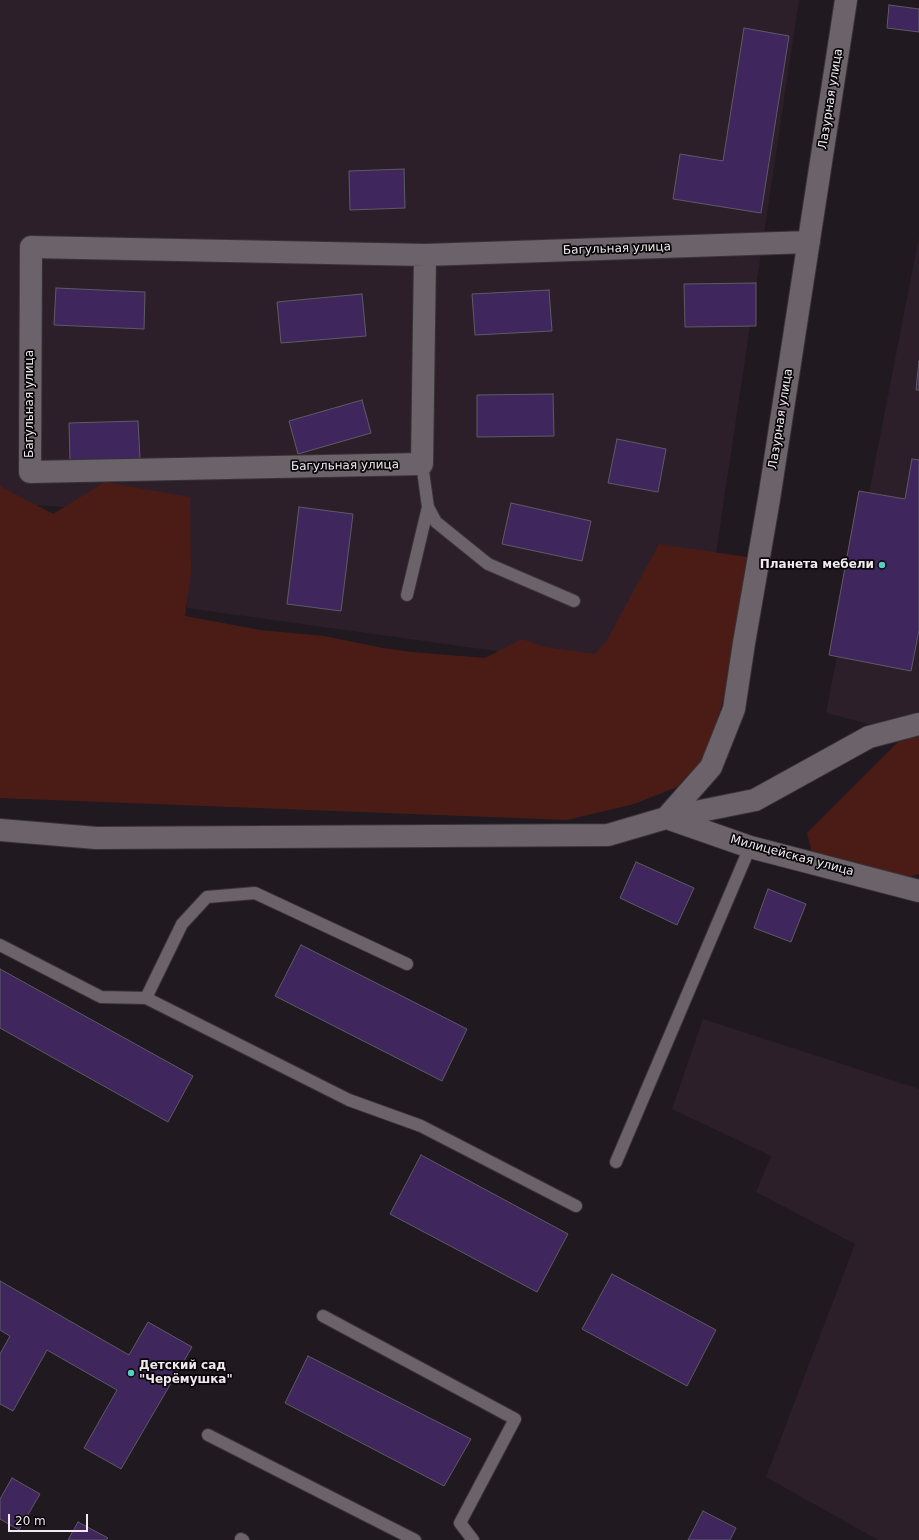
<!DOCTYPE html>
<html>
<head>
<meta charset="utf-8">
<style>
  body { margin:0 }
  #map { position:relative; width:919px; height:1540px; overflow:hidden; background:#211920; font-family:"DejaVu Sans",sans-serif }
  canvas { display:block }
  .scale { position:absolute; left:8px; top:1514px; width:80px; height:18px; box-sizing:border-box; border:2px solid #f0eaef; border-top:0; padding-left:5px; font-size:12px; line-height:14px; white-space:nowrap; color:#f0eaef; -webkit-text-stroke:3px #080608; paint-order:stroke }
</style>
</head>
<body>
<div id="map">
<canvas width="919" height="1540"></canvas>
<div class="scale">20 m</div>
</div>
<script>
const g = document.querySelector('canvas').getContext('2d');
g.lineJoin = 'round';
function fillPath(path, color) {
  g.fillStyle = color;
  g.fill(path, 'evenodd');
}
function poly(rows) {
  const path = new Path2D();
  for (const r of rows) {
    path.moveTo(r[0], r[1]);
    for (let i = 2; i < r.length; i += 2) path.lineTo(r[i], r[i + 1]);
  }
  return path;
}
function trace(path, color, width, dash) {
  g.strokeStyle = color;
  g.lineWidth = width;
  g.lineCap = dash ? 'butt' : 'round';
  g.setLineDash(dash || []);
  g.stroke(path);
}
function label(font, color, halo, rows, align = 'center') {
  g.font = font + ' "DejaVu Sans",sans-serif';
  g.lineWidth = 3.5;
  g.setLineDash([]);
  g.textBaseline = 'middle';
  g.strokeStyle = halo;
  g.fillStyle = color;
  for (const [text, x, y, turn = 0] of rows) {
    g.save();
    g.translate(x, y);
    g.rotate((+turn || 0) * Math.PI / 180);
    g.textAlign = isNaN(turn) ? turn : align;
    if (halo) g.strokeText(text, 0, 0);
    g.fillText(text, 0, 0);
    g.restore();
  }
}
const built = poly([
  [0,0,799,0,697,679,187,608,190,515,0,503],
  [919,237,919,737,826,713],
  [703,1019,919,1089,919,1540,878,1540,766,1477,855,1244,756,1192,771,1156,672,1109]
]);
const green = poly([
  [105,482,190,497,191,572,185,616,260,630,324,636,383,648,412,652,485,658,522,639,545,647,595,654,606,642,659,544,747,557,725,694,706,755,677,787,634,804,567,820,0,798,0,486,53,514],
  [919,736,919,874,891,883,812,853,807,833,898,742]
]);
const building = poly([
  [889,5,919,9,919,32,887,28,889,5],
  [744,28,789,36,761,213,673,199,680,154,723,161,744,28],
  [404,169,405,208,350,210,349,171,404,169],
  [756,283,756,326,685,327,684,284,756,283],
  [56,288,145,292,144,329,54,325,56,288],
  [549,290,552,331,475,335,472,294,549,290],
  [362,294,366,336,281,343,277,302,362,294],
  [919,361,919,390,916,390,919,361],
  [553,394,554,436,477,437,477,395,553,394],
  [362,400,371,433,298,454,289,421,362,400],
  [138,421,140,459,70,461,69,423,138,421],
  [617,439,666,449,658,492,608,483,617,439],
  [912,459,919,460,919,630,911,671,829,655,859,491,905,499,912,459],
  [511,503,591,521,582,561,502,544,511,503],
  [299,507,353,514,341,611,287,604,299,507],
  [636,862,694,888,677,925,620,898,636,862],
  [768,889,806,904,791,942,754,928,768,889],
  [301,945,467,1029,442,1081,275,996,301,945],
  [0,969,193,1076,168,1122,0,1028,0,969],
  [421,1155,568,1234,537,1292,390,1214,421,1155],
  [612,1274,716,1330,687,1386,582,1329,612,1274],
  [0,1281,129,1355,148,1322,192,1347,121,1469,84,1448,117,1390,47,1350,13,1411,0,1404,0,1354,10,1336,0,1330,0,1281],
  [308,1356,471,1439,444,1486,285,1403,308,1356],
  [12,1478,40,1494,19,1530,0,1519,0,1499,12,1478],
  [703,1511,736,1528,730,1540,688,1540,703,1511],
  [78,1522,108,1538,106,1540,68,1540,78,1522]
]);
const service = poly([
  [422,464,428,507,436,522,488,564,574,601],
  [407,595,428,507],
  [0,945,101,997,146,998,349,1100,421,1126,576,1206],
  [146,998,182,924,207,897,255,893,407,964],
  [616,1162,750,847],
  [323,1316,515,1419,460,1523,473,1540],
  [208,1435,415,1540],
  [241,1539,243,1540]
]);
const minor = poly([
  [425,255,422,464,30,472,31,247,425,255,809,242],
  [666,818,711,767,734,709,744,643,769,499,846,0],
  [667,818,750,847,919,891],
  [0,830,96,838,608,835,666,818,755,800,869,737,919,724]
]);
const markers = [
  [882,565,4,"#57cec1"],
  [131,1373,4,"#57cec1"]
];
const streetNames = [
  ["Лазурная улица",831,99,-81],
  ["Багульная улица",617,249,-2],
  ["Багульная улица",30,404,-90],
  ["Лазурная улица",781,419,-81],
  ["Багульная улица",345,466,-1],
  ["Милицейская улица",792,856,15]
];
const poiNames = [
  ["Планета мебели",874,565],
  ["Детский сад",139,1366,"left"],
  ["\"Черёмушка\"",139,1380,"left"]
];
fillPath(built, '#2c1f2a');
fillPath(green, '#4b1c16');
fillPath(building, '#3f265d');
trace(building, '#5e5a65', 1);
trace(service, '#383337', 14);
trace(minor, '#383337', 24);
trace(service, '#6c626a', 12);
trace(minor, '#6c626a', 22);
for (const [x, y, r, color] of markers) {
  const dot = new Path2D();
  dot.arc(x, y, r, 0, 2 * Math.PI);
  g.fillStyle = color;
  g.fill(dot);
  trace(dot, '#080608', 1.5);
}
label('12px', '#f0eaef', '#080608', streetNames);
label('bold 12px', '#f0eaef', '#080608', poiNames, 'right');
</script>
</body>
</html>
